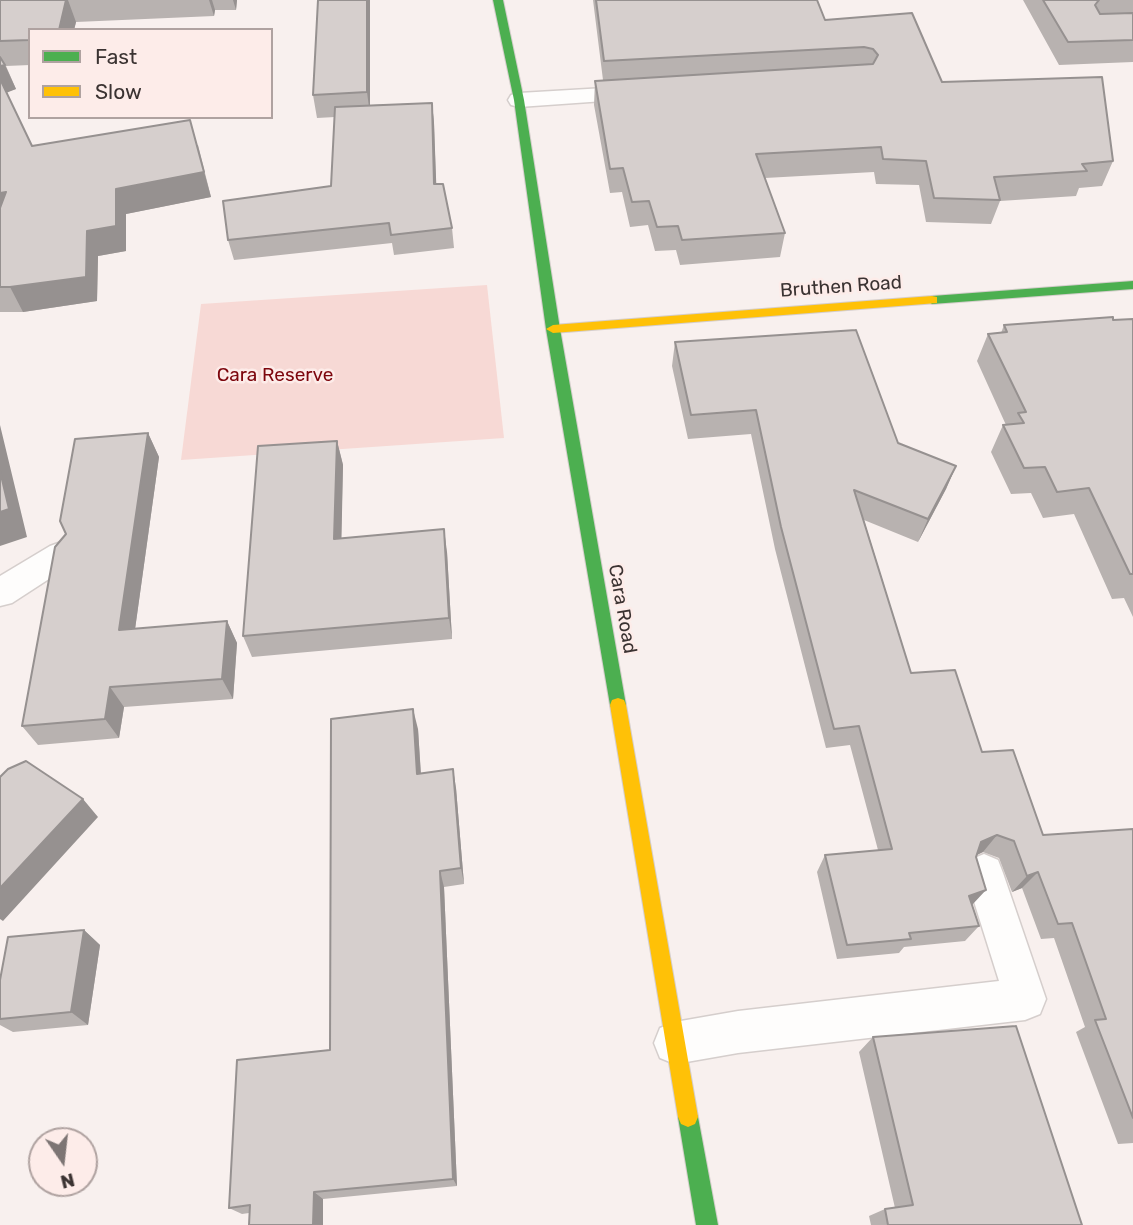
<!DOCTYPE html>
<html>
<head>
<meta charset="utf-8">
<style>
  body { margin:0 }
  #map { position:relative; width:1133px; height:1225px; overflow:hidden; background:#f8f0ee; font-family:Rubik,sans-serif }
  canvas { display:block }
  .legend { position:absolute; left:28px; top:28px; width:245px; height:91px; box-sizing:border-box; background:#fdece9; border:2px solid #afa2a0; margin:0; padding:9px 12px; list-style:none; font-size:21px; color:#3b3332 }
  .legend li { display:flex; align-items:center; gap:14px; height:35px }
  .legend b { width:35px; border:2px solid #afa2a0 }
  .north { position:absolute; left:28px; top:1127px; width:70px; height:70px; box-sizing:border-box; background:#fdece9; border:2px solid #afa2a0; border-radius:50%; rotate:166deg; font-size:19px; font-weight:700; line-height:28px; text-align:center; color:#3b3332 }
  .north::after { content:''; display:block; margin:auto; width:24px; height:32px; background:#7d7574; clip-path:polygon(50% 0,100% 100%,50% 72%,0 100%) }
</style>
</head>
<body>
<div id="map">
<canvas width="1133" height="1225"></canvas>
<ul class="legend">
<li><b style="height:9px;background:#4caf50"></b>Fast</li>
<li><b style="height:9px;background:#ffc107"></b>Slow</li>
</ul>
<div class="north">N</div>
</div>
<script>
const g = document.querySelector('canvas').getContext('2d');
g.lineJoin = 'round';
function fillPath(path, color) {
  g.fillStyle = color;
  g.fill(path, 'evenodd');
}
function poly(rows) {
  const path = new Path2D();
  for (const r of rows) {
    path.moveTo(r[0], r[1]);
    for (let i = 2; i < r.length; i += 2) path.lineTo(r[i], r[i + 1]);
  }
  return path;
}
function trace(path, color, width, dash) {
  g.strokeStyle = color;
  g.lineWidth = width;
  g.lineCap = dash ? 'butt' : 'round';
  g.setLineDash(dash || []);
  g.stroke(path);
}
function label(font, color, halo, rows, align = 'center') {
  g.font = font + ' Rubik,sans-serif';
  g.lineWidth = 5;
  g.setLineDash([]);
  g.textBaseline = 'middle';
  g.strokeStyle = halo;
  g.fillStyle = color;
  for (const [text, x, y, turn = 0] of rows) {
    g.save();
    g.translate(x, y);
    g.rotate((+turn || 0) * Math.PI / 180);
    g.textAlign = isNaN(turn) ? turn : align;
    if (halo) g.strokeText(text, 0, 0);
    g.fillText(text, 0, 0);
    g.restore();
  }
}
const green = poly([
  [487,285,504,438,181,460,201,304]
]);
const lane = poly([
  [639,86,647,88,650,93,647,98,519,107,511,105,508,100,511,95,519,93,639,86],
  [61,542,72,546,77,555,72,564,12,603,0,606,0,576,50,546,61,542],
  [984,854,998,860,1003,873,1046,999,1040,1014,1025,1020,738,1053,675,1064,660,1058,654,1043,660,1028,675,1022,738,1011,999,981,965,873,970,860,984,854]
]);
const fast = poly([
  [493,0,503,0,524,100,560,329,626,705,624,710,618,712,612,710,610,705,546,329,514,100,493,0],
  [1133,281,1133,289,932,304,926,300,932,296,1133,281],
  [688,1107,695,1110,698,1117,718,1225,696,1225,678,1117,681,1110,688,1107]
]);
const slow = poly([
  [932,296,937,297,937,303,553,333,546,329,553,325,932,296],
  [618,698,624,700,626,705,698,1117,695,1124,688,1127,681,1124,678,1117,610,705,612,700,618,698]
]);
const wall = poly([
  [0,0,237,0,236,10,215,10,214,16,76,22,74,30,30,30,30,65,6,66,16,89,6,92,32,146,198,145,211,197,126,214,126,251,98,256,97,301,23,312,0,312],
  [318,0,370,0,370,105,432,103,434,123,436,184,452,228,454,248,394,255,392,243,234,260,228,240,331,186,335,117,317,118,313,95],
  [593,0,817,0,825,20,942,82,1113,161,1102,186,1079,188,1076,196,1000,201,991,224,926,222,919,185,876,184,874,172,765,178,785,233,780,257,680,265,676,250,655,251,648,225,630,227,622,192,610,193,594,105,595,81,603,80],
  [1023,0,1133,0,1133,62,1059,65],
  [1133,319,1133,617,1124,598,1112,599,1074,514,1043,518,1031,493,1011,494,991,452,1003,425,1006,425,977,361,988,334,1001,333,1004,325],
  [675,342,898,443,956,466,946,489,918,542,864,520,911,673,982,752,1043,835,1133,829,1133,1143,1118,1144,1076,1032,1085,1027,1054,938,1041,939,1022,888,1012,892,999,858,983,852,977,855,972,905,979,926,965,941,904,947,899,953,837,959,817,872,825,855,878,850,850,745,826,748,775,549,751,434,688,439,672,366],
  [148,433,159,457,135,629,227,621,237,643,233,699,124,707,119,738,38,745,22,726,66,534],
  [337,441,343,465,341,538,447,552,452,639,252,657,243,636],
  [418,729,421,774,456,788,464,884,444,887,457,1186,323,1199,323,1225,249,1225,249,1213,242,1214,229,1208,330,1050],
  [84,930,100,945,88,1025,13,1032,0,1025,0,980],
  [873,1037,1082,1225,871,1225,869,1216,885,1209,895,1208,859,1052]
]);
const shadedWall = poly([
  [66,0,68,0,76,22,74,30,59,30],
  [209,0,212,0,215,10,214,16],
  [233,0,237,0,236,10],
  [367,0,370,0,370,115,367,92],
  [5,65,16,89,6,93,0,79,0,66],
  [432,103,434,123,437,204,434,184],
  [190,120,211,197,126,214,126,251,98,256,97,301,23,312,10,287,87,231,116,189],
  [6,192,0,221,0,193],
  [0,425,27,537,0,546],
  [148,433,159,457,132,651,119,630],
  [337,441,343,465,341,561,334,539],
  [956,466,946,489,918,542,928,519],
  [444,529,447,552,452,639,449,618],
  [227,621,237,643,233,699,222,679],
  [110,687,124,707,119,738,105,719],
  [413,709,418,729,422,793,417,774],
  [453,769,456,788,464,884,461,868],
  [83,799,98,817,3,921,0,919,0,888],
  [997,835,983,852,968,859,981,842],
  [440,871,444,887,457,1186,453,1179],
  [1038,872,1022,888,1012,892,1027,876],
  [986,890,972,905,955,911,969,896],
  [84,930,100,945,88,1025,71,1012],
  [314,1192,323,1199,323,1225,313,1225]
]);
const building = poly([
  [0,0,66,0,59,30,30,30,30,40,0,41,0,0],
  [318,0,367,0,367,92,313,95,318,0],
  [596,0,817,0,825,20,912,13,942,82,1102,77,1113,161,1082,164,1087,171,994,177,1000,200,934,198,926,161,883,159,881,147,756,154,785,233,682,240,678,226,657,227,649,201,632,202,623,168,610,169,595,81,873,64,878,55,873,49,864,47,604,61,596,0],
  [1043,0,1099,0,1095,5,1100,14,1133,13,1133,40,1068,42,1043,0],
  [0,57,5,65,0,66,0,57],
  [0,79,32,146,190,120,204,172,116,189,116,226,87,231,86,277,10,287,0,287,0,208,6,192,0,193,0,79],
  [432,103,434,184,443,184,452,228,391,235,389,223,228,240,223,201,331,186,335,107,432,103],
  [1113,317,1113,320,1133,319,1133,574,1130,574,1089,488,1057,492,1045,467,1024,468,1003,425,1024,423,1018,413,1026,412,988,334,1007,332,1004,325,1113,317],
  [856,330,898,443,956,466,928,519,854,490,911,673,955,670,982,752,1013,750,1043,835,1133,829,1133,1118,1095,1020,1106,1019,1072,923,1058,924,1038,872,1027,876,1014,841,997,835,981,842,976,857,986,890,969,896,979,926,909,933,911,939,847,945,825,855,892,849,859,726,834,729,781,527,756,410,691,415,675,342,856,330],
  [148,433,119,630,227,621,222,679,110,687,105,719,22,726,55,547,66,534,60,521,75,439,148,433],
  [337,441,334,539,444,529,449,618,243,636,258,446,337,441],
  [0,471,9,509,0,512,0,471],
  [413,709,417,774,453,769,461,868,440,871,453,1179,314,1192,313,1225,249,1225,250,1205,229,1208,237,1060,330,1050,331,719,413,709],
  [26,761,83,799,0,888,0,777,8,769,26,761],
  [84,930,71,1012,0,1019,0,980,8,937,84,930],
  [1016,1026,1082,1225,888,1225,885,1209,913,1205,873,1037,1016,1026]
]);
const streetNames = [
  ["Bruthen Road",841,287,-4],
  ["Cara Road",622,609,80]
];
const parkNames = [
  ["Cara Reserve",275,376]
];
fillPath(green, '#f7d9d5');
trace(lane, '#d5cecc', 3);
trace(fast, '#d5cecc', 2);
trace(slow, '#d5cecc', 2);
fillPath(lane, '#fefdfc');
fillPath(fast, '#4caf50');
fillPath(slow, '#ffc107');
fillPath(wall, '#b8b2b0');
fillPath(shadedWall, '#969190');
fillPath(building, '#d6cfcd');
trace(building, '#969190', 2);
label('19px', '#3b3332', '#fdece9', streetNames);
label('19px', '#7d060d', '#fdece9', parkNames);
</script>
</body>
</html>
